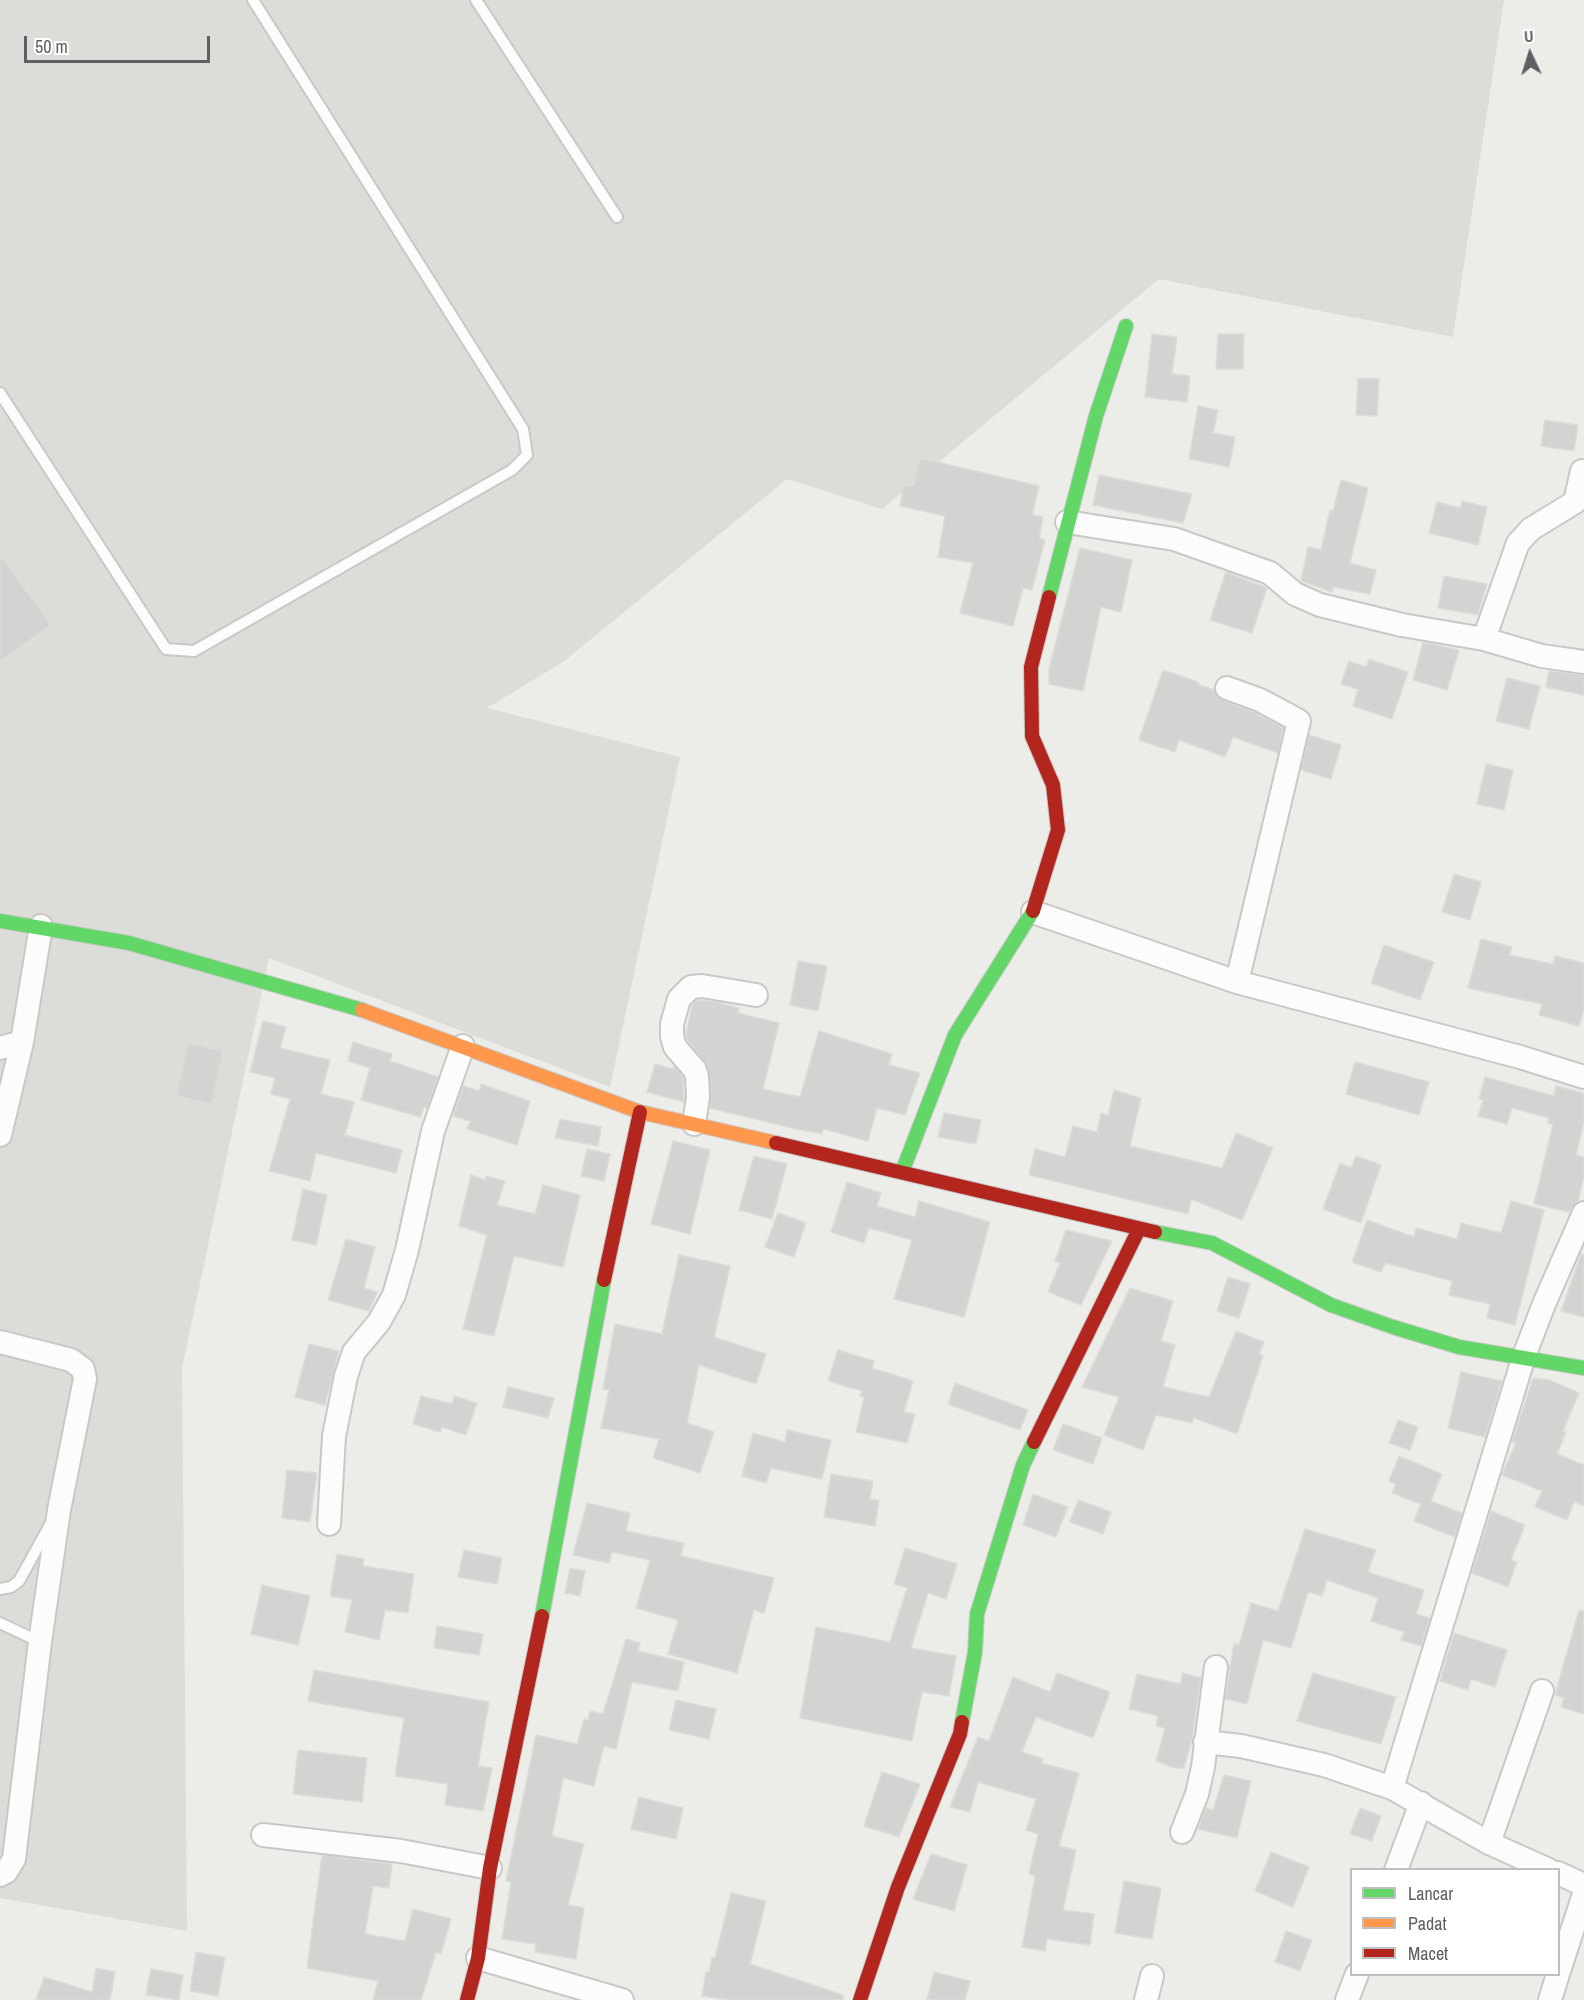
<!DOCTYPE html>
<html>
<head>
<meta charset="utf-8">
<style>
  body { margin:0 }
  #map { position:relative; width:1584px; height:2000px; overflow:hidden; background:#ecece8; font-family:"Archivo Narrow",sans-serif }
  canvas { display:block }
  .legend { position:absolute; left:1350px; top:1868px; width:210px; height:108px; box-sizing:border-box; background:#fff; border:2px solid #bfbfc1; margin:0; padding:8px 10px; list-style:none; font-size:18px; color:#5e5f65 }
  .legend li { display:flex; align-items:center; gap:12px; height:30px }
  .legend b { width:30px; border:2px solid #bfbfc1 }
  .north { position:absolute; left:1500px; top:24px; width:60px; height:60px; -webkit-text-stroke:4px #fff; paint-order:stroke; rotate:356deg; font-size:16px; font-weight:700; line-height:24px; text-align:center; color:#5e5f65 }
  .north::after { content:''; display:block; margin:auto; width:21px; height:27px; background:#5e5f65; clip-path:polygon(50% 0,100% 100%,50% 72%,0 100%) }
  .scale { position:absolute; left:24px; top:36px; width:186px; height:27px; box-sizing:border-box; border:3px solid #5e5f65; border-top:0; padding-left:8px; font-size:18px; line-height:21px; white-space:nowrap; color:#5e5f65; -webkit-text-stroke:4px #fff; paint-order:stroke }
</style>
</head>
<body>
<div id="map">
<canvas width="1584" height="2000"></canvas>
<ul class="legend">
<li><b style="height:8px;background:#63d668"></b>Lancar</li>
<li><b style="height:8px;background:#ff974d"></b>Padat</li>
<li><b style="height:8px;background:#b3261e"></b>Macet</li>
</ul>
<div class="north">U</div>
<div class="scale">50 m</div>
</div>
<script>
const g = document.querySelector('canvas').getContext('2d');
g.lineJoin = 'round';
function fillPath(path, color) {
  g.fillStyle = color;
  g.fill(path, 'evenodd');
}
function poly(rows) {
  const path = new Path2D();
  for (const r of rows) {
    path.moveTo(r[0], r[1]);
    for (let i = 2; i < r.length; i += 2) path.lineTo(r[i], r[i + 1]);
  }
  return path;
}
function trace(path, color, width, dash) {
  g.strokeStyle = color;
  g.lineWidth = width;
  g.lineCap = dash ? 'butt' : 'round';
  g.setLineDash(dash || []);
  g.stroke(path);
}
const industrial = poly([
  [0,0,1504,0,1453,337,1159,279,882,509,787,479,563,662,487,708,680,757,610,1087,269,958,182,1368,187,1931,0,1898]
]);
const building = poly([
  [1152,334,1177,337,1172,374,1190,376,1187,402,1145,397,1152,334],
  [1218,334,1244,334,1243,369,1216,369,1218,334],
  [1358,378,1379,379,1377,416,1356,415,1358,378],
  [1198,406,1218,410,1213,433,1235,437,1229,467,1189,459,1198,406],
  [1545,420,1578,425,1574,451,1541,446,1545,420],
  [920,458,1039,486,1032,515,1043,517,1039,538,1045,540,1032,590,1023,588,1013,626,960,613,973,563,938,557,945,516,900,506,904,485,913,486,920,458],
  [1099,475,1192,494,1183,523,1093,505,1099,475],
  [1341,480,1368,488,1350,563,1376,570,1370,594,1333,587,1332,592,1301,581,1308,547,1321,550,1330,510,1333,511,1341,480],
  [1462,501,1487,507,1478,545,1429,533,1437,502,1460,508,1462,501],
  [1080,548,1132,560,1121,612,1101,607,1083,691,1049,684,1049,669,1080,548],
  [0,554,51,625,0,661,0,554],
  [1226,572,1267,588,1252,633,1210,620,1226,572],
  [1444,576,1487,584,1478,615,1438,608,1444,576],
  [1423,642,1459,650,1447,690,1413,680,1423,642],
  [1369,659,1408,672,1392,719,1353,706,1358,689,1341,684,1349,661,1366,667,1369,659],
  [1163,670,1198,682,1197,684,1214,690,1222,700,1254,712,1283,728,1278,753,1233,737,1225,757,1179,740,1175,752,1139,740,1163,670],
  [1549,671,1584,675,1584,695,1546,687,1549,671],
  [1507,678,1540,686,1529,729,1496,721,1507,678],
  [1309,735,1341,745,1331,779,1301,770,1309,735],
  [1486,764,1513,770,1504,810,1477,804,1486,764],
  [1454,874,1481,882,1470,920,1442,912,1454,874],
  [1481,939,1512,947,1509,955,1553,964,1555,956,1584,963,1584,1010,1579,1026,1539,1015,1542,1004,1468,988,1481,939],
  [1384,945,1434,962,1420,1000,1371,983,1384,945],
  [798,961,827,966,818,1011,790,1005,798,961],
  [697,1000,718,1002,739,1008,738,1013,779,1023,763,1089,800,1097,819,1031,892,1054,889,1065,920,1073,905,1115,877,1108,868,1141,823,1129,822,1134,796,1129,710,1108,708,1066,687,1040,686,1034,692,1006,697,1000],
  [263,1021,286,1027,280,1048,330,1060,321,1094,354,1102,345,1135,402,1150,396,1173,316,1153,310,1181,269,1171,290,1099,271,1094,275,1078,250,1072,263,1021],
  [353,1042,392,1054,390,1061,438,1077,427,1108,424,1107,420,1117,361,1100,370,1068,348,1061,353,1042],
  [188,1043,223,1051,212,1104,176,1096,188,1043],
  [1355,1062,1429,1082,1419,1115,1346,1094,1355,1062],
  [655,1064,673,1069,674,1066,683,1077,684,1102,647,1092,655,1064],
  [1485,1077,1554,1096,1556,1086,1584,1093,1584,1122,1576,1155,1584,1157,1584,1176,1578,1201,1569,1212,1534,1204,1553,1124,1548,1123,1549,1118,1512,1108,1507,1124,1478,1116,1483,1100,1479,1099,1485,1077],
  [481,1084,530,1101,517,1145,467,1129,470,1121,453,1116,463,1086,479,1091,481,1084],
  [1114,1090,1141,1098,1130,1146,1222,1168,1236,1133,1273,1148,1242,1220,1191,1199,1188,1214,1029,1175,1035,1149,1065,1157,1073,1126,1097,1132,1101,1113,1108,1115,1114,1090],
  [944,1113,981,1120,976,1144,938,1137,944,1113],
  [560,1119,601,1127,598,1146,555,1138,560,1119],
  [673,1141,710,1150,690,1234,651,1224,673,1141],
  [587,1149,610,1154,604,1181,581,1176,587,1149],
  [754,1156,787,1164,772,1219,739,1210,754,1156],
  [1356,1156,1381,1165,1361,1223,1323,1209,1340,1163,1351,1168,1356,1156],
  [471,1175,485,1180,486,1176,505,1181,497,1205,535,1214,543,1185,580,1195,563,1267,514,1256,494,1336,463,1329,487,1235,459,1226,471,1175],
  [847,1182,881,1193,877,1206,915,1217,919,1201,990,1222,964,1317,894,1299,912,1240,869,1228,864,1243,831,1232,847,1182],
  [303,1189,327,1195,316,1245,292,1240,303,1189],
  [1511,1201,1544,1210,1515,1325,1487,1318,1490,1304,1449,1295,1452,1281,1385,1263,1381,1272,1352,1262,1367,1220,1414,1237,1416,1228,1457,1239,1461,1223,1501,1233,1511,1201],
  [778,1213,806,1223,794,1257,765,1247,778,1213],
  [1066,1230,1112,1241,1081,1305,1048,1292,1060,1263,1055,1261,1066,1230],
  [346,1239,375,1247,364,1288,377,1292,369,1311,328,1300,346,1239],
  [1581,1254,1584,1255,1584,1317,1561,1311,1581,1254],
  [679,1255,730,1266,714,1337,766,1354,756,1384,699,1365,687,1423,714,1432,700,1473,653,1458,659,1439,601,1428,609,1390,603,1389,615,1324,662,1334,679,1255],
  [1228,1277,1250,1284,1239,1318,1217,1311,1228,1277],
  [1130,1288,1173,1301,1161,1341,1175,1345,1163,1387,1209,1397,1236,1331,1264,1342,1259,1354,1263,1356,1237,1434,1194,1418,1192,1423,1156,1415,1143,1450,1104,1435,1119,1397,1082,1387,1130,1288],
  [309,1344,339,1351,325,1405,295,1397,309,1344],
  [838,1350,874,1361,872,1368,913,1381,904,1412,915,1414,907,1443,856,1432,864,1397,860,1396,862,1391,828,1381,838,1350],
  [1461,1372,1502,1381,1485,1437,1448,1428,1461,1372],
  [1533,1378,1549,1380,1579,1393,1563,1431,1566,1432,1557,1454,1584,1465,1584,1506,1574,1502,1567,1520,1535,1507,1542,1491,1502,1475,1516,1443,1512,1442,1533,1378],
  [955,1383,1028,1410,1020,1430,948,1404,955,1383],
  [508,1387,554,1398,548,1418,503,1407,508,1387],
  [421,1396,452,1404,454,1396,477,1403,466,1435,442,1427,440,1432,413,1424,421,1396],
  [1398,1420,1418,1427,1410,1450,1389,1443,1398,1420],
  [1063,1424,1102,1438,1093,1464,1053,1450,1063,1424],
  [787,1430,831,1440,822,1479,771,1468,766,1483,742,1476,753,1433,785,1442,787,1430],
  [1399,1456,1442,1474,1431,1501,1462,1513,1455,1537,1414,1521,1421,1504,1392,1493,1396,1484,1389,1481,1399,1456],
  [287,1470,317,1473,310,1522,282,1518,287,1470],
  [831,1474,873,1481,870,1499,879,1500,875,1526,824,1517,831,1474],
  [1033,1494,1068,1507,1056,1537,1023,1525,1033,1494],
  [1078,1500,1111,1512,1103,1534,1070,1522,1078,1500],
  [587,1503,630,1513,626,1531,684,1543,681,1556,774,1578,764,1613,754,1610,737,1673,668,1654,678,1620,636,1608,650,1560,612,1552,609,1563,573,1555,587,1503],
  [1491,1511,1525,1525,1511,1560,1517,1562,1508,1587,1472,1573,1491,1511],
  [1305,1529,1376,1550,1368,1572,1424,1590,1416,1614,1430,1618,1421,1646,1401,1640,1404,1632,1371,1621,1378,1598,1327,1580,1322,1596,1308,1592,1291,1648,1263,1640,1247,1704,1225,1699,1234,1643,1239,1645,1251,1603,1278,1611,1305,1529],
  [905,1548,957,1564,946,1599,928,1593,911,1648,956,1656,949,1696,922,1692,912,1741,800,1718,816,1627,890,1642,907,1588,894,1584,905,1548],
  [464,1550,502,1558,497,1584,458,1577,464,1550],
  [337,1554,364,1559,363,1566,414,1574,408,1613,385,1610,379,1640,345,1632,352,1600,330,1596,337,1554],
  [570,1568,585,1571,580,1596,565,1593,570,1568],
  [262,1585,310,1596,298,1645,251,1634,262,1585],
  [1579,1610,1584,1611,1584,1714,1561,1707,1564,1698,1555,1695,1579,1610],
  [437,1626,483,1634,479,1655,434,1648,437,1626],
  [1454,1633,1507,1650,1495,1687,1471,1679,1468,1690,1440,1681,1454,1633],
  [626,1639,640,1643,638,1651,684,1662,678,1691,632,1682,616,1749,604,1746,594,1786,563,1778,552,1836,584,1844,568,1905,584,1908,576,1959,535,1952,536,1944,502,1939,511,1882,506,1881,508,1871,536,1735,577,1744,584,1719,588,1720,590,1711,603,1714,626,1639],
  [314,1670,489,1702,478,1766,492,1768,483,1811,445,1805,448,1784,395,1776,404,1718,308,1701,314,1670],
  [1057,1673,1110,1692,1093,1738,1036,1717,1022,1752,1043,1759,1041,1763,1079,1773,1059,1846,1076,1850,1063,1910,1094,1914,1090,1945,1047,1939,1045,1951,1022,1947,1035,1876,1029,1874,1038,1834,1026,1830,1036,1799,978,1782,970,1812,950,1807,978,1737,989,1741,1013,1677,1050,1692,1057,1673],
  [1183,1673,1201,1678,1192,1739,1184,1768,1175,1768,1156,1761,1165,1728,1156,1726,1158,1716,1129,1709,1137,1674,1180,1684,1183,1673],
  [1313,1673,1396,1697,1381,1744,1297,1721,1313,1673],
  [676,1700,716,1709,709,1739,669,1730,676,1700],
  [298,1750,367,1758,362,1802,293,1794,298,1750],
  [882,1772,920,1784,899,1837,864,1826,882,1772],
  [1224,1775,1251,1781,1237,1838,1198,1829,1206,1808,1213,1810,1224,1775],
  [639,1797,683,1808,676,1839,631,1829,639,1797],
  [1360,1808,1381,1816,1372,1841,1350,1834,1360,1808],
  [1271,1852,1309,1867,1293,1907,1255,1891,1271,1852],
  [931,1854,967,1865,954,1911,913,1899,931,1854],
  [322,1855,392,1864,389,1888,373,1886,365,1934,405,1941,413,1909,451,1919,441,1954,436,1952,421,2000,373,2000,378,1981,307,1968,322,1855],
  [1124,1881,1161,1888,1152,1939,1115,1933,1124,1881],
  [731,1893,766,1901,750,1964,843,1995,843,2000,729,2000,702,1996,706,1972,709,1972,712,1957,715,1958,731,1893],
  [1286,1931,1312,1940,1300,1971,1275,1962,1286,1931],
  [196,1952,225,1957,218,1996,190,1991,196,1952],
  [96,1968,115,1972,110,2000,36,2000,44,1977,92,1992,96,1968],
  [151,1969,183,1975,179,2000,146,1995,151,1969],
  [934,1972,970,1981,965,2000,927,2000,934,1972]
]);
const lane = poly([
  [476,0,617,217],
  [0,393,166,649,194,651,512,470,527,455,523,429,253,0],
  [0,1589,11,1587,19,1581,51,1523],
  [0,1623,40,1642]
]);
const street = poly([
  [1067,522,1174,539,1270,573,1295,594,1320,605,1402,625,1484,639,1542,656,1584,662],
  [1484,639,1518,543,1531,529,1575,502,1582,471],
  [1227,688,1260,700,1299,721,1237,982],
  [1033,912,1237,982,1520,1057,1584,1077],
  [0,1048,22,1042],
  [694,1124,698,1097,697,1077,695,1070,675,1047,672,1036,672,1024,679,999,691,987,702,986,756,995],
  [0,1135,22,1042,41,926],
  [0,1342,71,1360,83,1369,85,1379,59,1510,40,1642,14,1859,6,1872,0,1875],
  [329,1524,334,1436,346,1376,354,1352,379,1322,394,1295,407,1250,433,1131,463,1046],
  [1205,1742,1241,1746,1324,1765,1392,1788],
  [1182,1832,1197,1794,1203,1767,1216,1667],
  [263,1835,401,1851,490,1868],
  [1489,1843,1542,1691],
  [1396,1870,1421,1803],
  [1549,1870,1489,1843,1392,1788,1524,1356,1544,1304,1584,1213],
  [1558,1873,1584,1885],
  [478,1958,622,2000],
  [1558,1974,1584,1894],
  [1146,2000,1152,1976],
  [1347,2000,1357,1974],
  [1550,2000,1558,1974]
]);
const fast = poly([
  [1049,597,1096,416,1126,326],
  [0,921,129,943,362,1010],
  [902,1172,955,1035,1033,911],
  [1155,1232,1212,1243,1331,1305,1393,1327,1459,1347,1584,1368],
  [542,1616,604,1280],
  [962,1722,975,1652,977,1614,1023,1465,1034,1442]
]);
const slow = poly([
  [362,1010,640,1112,776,1143]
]);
const jam = poly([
  [1033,911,1058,830,1053,785,1032,736,1031,667,1049,597],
  [776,1143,1155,1232],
  [604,1280,640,1112],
  [1034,1442,1139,1229],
  [467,2000,478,1958,490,1868,542,1616],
  [860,2000,898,1887,960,1734,962,1722]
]);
fillPath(industrial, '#dcdcd8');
fillPath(building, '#d3d3d1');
trace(building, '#dcdcd8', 1.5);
trace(lane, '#c8c8c8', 14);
trace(street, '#c8c8c8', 26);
trace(fast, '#c9c9ca', 16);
trace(slow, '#c9c9ca', 16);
trace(jam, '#c9c9ca', 16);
trace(lane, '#fcfcfc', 10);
trace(street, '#fcfcfc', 22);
trace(fast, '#63d668', 14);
trace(slow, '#ff974d', 14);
trace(jam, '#b3261e', 14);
</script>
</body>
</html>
